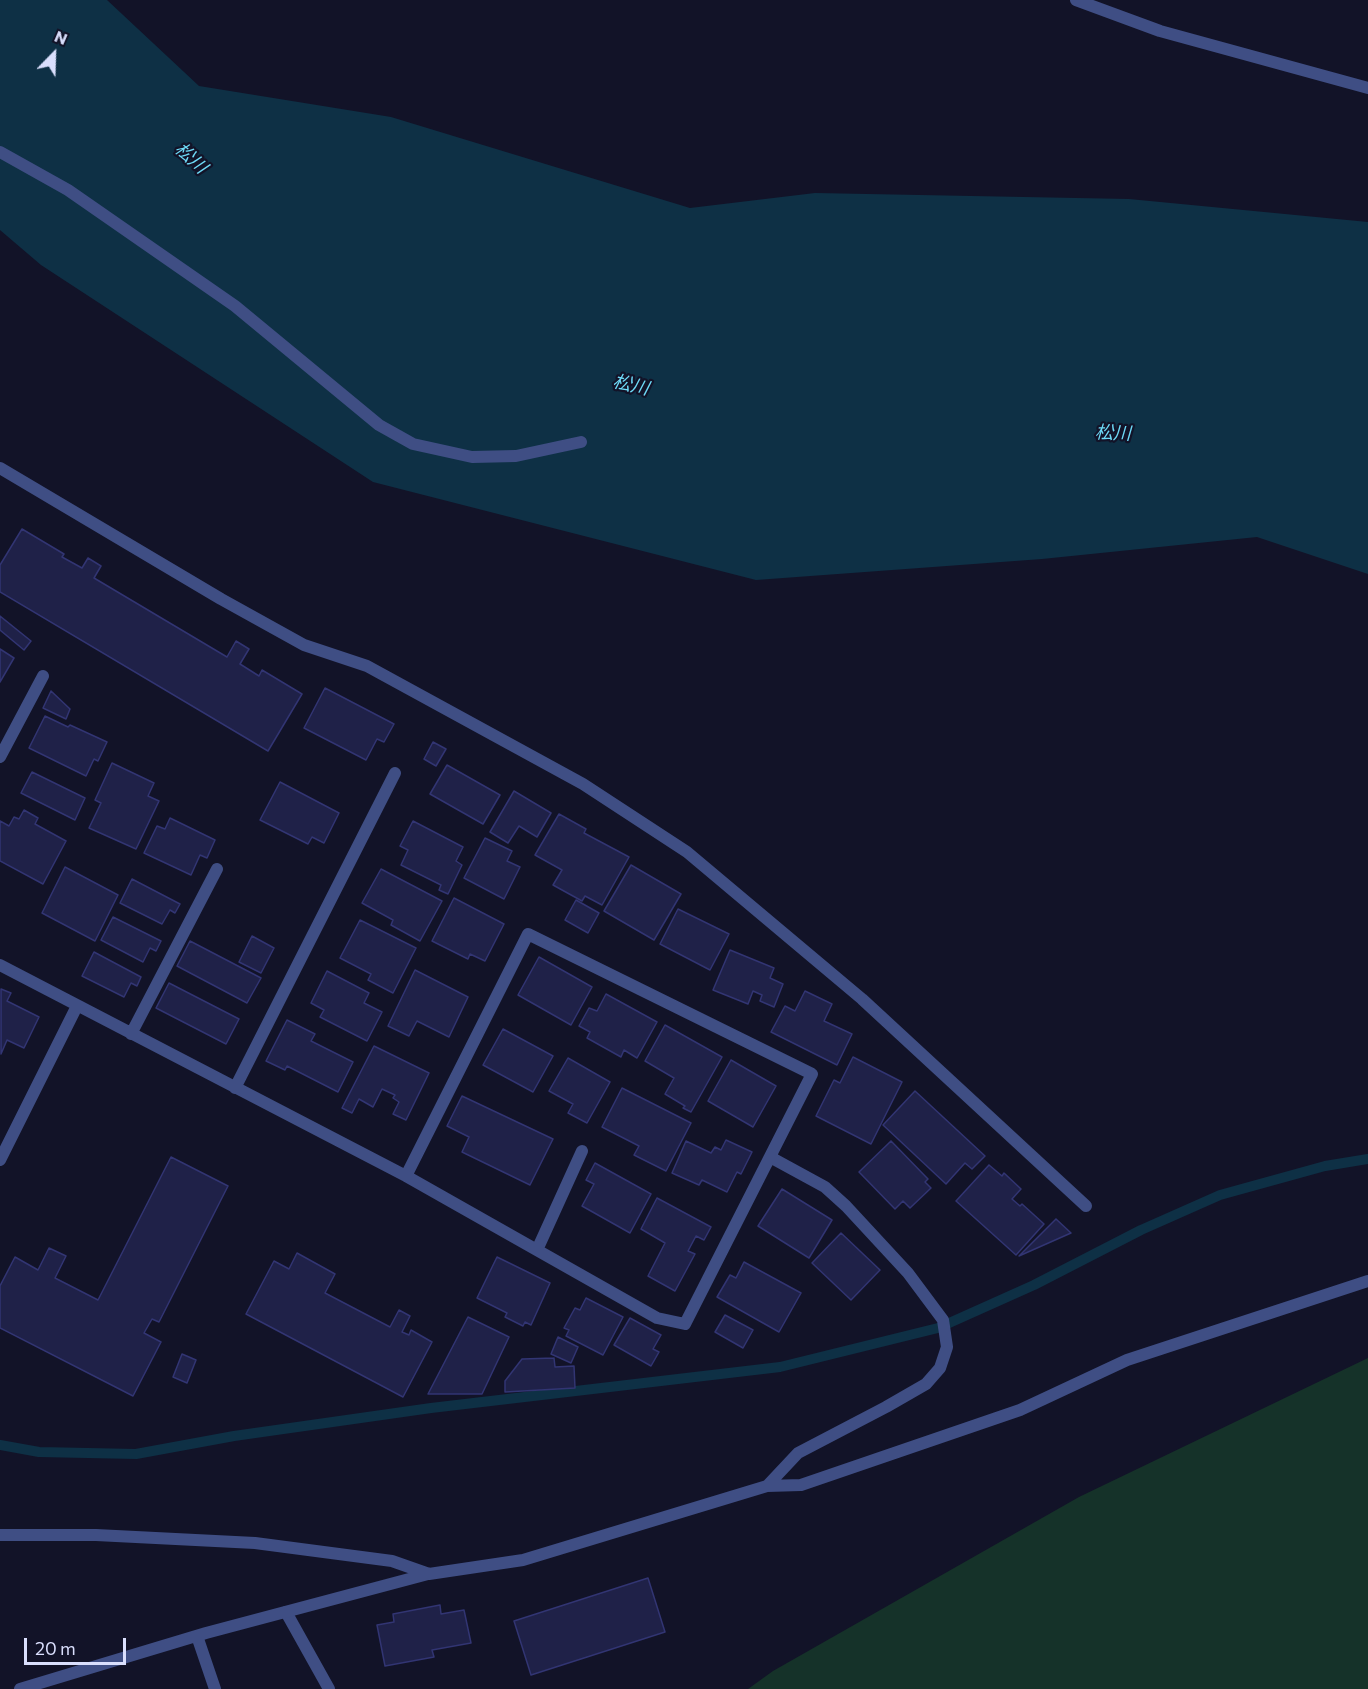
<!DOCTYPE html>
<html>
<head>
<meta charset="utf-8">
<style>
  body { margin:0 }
  #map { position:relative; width:1368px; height:1689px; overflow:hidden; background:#121328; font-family:Commissioner,sans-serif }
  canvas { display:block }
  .north { position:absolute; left:24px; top:24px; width:60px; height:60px; -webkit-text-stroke:4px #121328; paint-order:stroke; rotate:23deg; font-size:16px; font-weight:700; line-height:24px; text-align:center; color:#dadffd }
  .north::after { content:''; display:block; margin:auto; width:21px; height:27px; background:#dadffd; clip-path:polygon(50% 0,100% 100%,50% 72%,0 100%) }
  .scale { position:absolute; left:24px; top:1638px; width:102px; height:27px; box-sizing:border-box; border:3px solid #dadffd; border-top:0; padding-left:8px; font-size:18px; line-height:21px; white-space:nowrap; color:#dadffd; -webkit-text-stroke:4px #121328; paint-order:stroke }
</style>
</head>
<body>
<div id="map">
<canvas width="1368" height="1689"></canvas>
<div class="north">N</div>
<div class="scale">20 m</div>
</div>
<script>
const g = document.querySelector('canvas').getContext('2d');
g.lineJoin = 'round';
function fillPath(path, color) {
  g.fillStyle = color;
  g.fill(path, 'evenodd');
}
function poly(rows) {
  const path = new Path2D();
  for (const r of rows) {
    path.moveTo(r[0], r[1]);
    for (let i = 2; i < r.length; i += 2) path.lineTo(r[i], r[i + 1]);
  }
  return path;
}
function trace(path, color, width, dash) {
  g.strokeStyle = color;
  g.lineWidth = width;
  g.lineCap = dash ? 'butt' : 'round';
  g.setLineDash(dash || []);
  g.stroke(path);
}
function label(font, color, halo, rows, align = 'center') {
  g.font = font + ' Commissioner,"Noto Sans JP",sans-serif';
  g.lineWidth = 4.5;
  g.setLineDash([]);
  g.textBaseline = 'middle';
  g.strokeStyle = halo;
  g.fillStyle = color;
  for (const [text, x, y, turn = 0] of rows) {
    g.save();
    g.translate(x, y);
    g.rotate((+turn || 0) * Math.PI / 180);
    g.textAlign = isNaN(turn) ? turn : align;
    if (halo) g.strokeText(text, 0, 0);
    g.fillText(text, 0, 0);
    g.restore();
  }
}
const green = poly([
  [1368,1358,1368,1689,748,1689,773,1671,1079,1497]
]);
const water = poly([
  [0,0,107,0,199,86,391,117,690,208,815,193,1129,199,1368,222,1368,574,1257,537,1042,559,756,580,373,482,41,265,0,230]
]);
const stream = poly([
  [0,1445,39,1452,136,1454,234,1436,431,1408,780,1367,938,1328,1034,1285,1141,1230,1220,1195,1325,1166,1368,1159]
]);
const building = poly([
  [22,529,64,554,62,557,82,568,88,558,101,566,94,578,227,657,236,641,249,649,240,664,259,676,262,670,302,694,268,751,0,592,0,565,22,529],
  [0,616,31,641,24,650,0,630,0,616],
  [0,649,14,658,0,682,0,649],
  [325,688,394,724,384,742,377,739,366,760,304,728,325,688],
  [51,691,70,709,66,719,43,708,51,691],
  [45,716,68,727,70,725,107,742,98,761,94,759,86,776,29,748,45,716],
  [433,742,446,749,436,766,424,759,433,742],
  [112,763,154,783,148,796,159,801,136,849,89,828,101,803,95,800,112,763],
  [447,765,500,795,483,824,430,794,447,765],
  [32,772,85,798,75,820,21,793,32,772],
  [280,782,339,813,324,843,312,837,308,844,260,820,280,782],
  [514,791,551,813,537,837,519,826,508,843,490,832,514,791],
  [24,810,38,818,35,824,66,841,43,884,0,861,0,821,9,826,14,817,19,819,24,810],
  [559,814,586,829,584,833,629,857,602,905,585,896,582,901,553,885,562,870,535,855,559,814],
  [170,818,215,840,207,858,200,855,191,875,144,853,157,826,165,829,170,818],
  [413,821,463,847,456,861,462,865,448,894,439,890,441,885,401,865,408,850,400,846,413,821],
  [485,838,512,851,507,861,520,867,504,899,464,878,485,838],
  [631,865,681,894,654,940,604,911,631,865],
  [65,867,118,895,95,941,42,913,65,867],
  [381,869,442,901,420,941,391,925,393,920,362,903,381,869],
  [132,879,180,904,175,913,170,910,162,924,120,903,132,879],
  [454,898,504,924,485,961,470,954,468,959,432,941,454,898],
  [576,900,599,913,588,933,565,920,576,900],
  [678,909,729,934,710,970,660,944,678,909],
  [113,917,161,941,156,951,150,948,143,962,101,940,113,917],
  [360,920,416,948,393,993,368,980,371,974,340,958,360,920],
  [252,936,274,948,261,973,239,962,252,936],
  [190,941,261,978,247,1003,177,966,190,941],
  [730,950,774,968,770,978,783,984,774,1007,760,1001,762,995,753,991,748,1004,713,990,730,950],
  [94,952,141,977,137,986,131,983,124,997,82,976,94,952],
  [539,957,592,987,571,1025,518,995,539,957],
  [415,970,468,997,449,1037,417,1021,409,1036,388,1026,415,970],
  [327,971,369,993,364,1003,382,1012,367,1041,320,1017,324,1010,311,1003,327,971],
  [169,983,239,1019,226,1044,156,1008,169,983],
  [1,989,11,993,7,1001,39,1017,24,1048,7,1040,1,1054,1,989],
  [805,991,832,1004,824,1021,852,1034,837,1065,771,1032,785,1006,795,1011,805,991],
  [606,994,657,1022,637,1058,624,1050,621,1057,587,1038,590,1032,579,1026,589,1008,597,1011,606,994],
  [287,1020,315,1034,311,1041,353,1062,338,1092,287,1066,285,1070,266,1061,287,1020],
  [665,1025,722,1057,691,1112,683,1108,685,1106,665,1094,674,1078,645,1061,665,1025],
  [503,1029,553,1056,533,1092,483,1065,503,1029],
  [374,1046,429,1073,406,1120,393,1114,399,1102,393,1098,395,1095,382,1089,373,1107,359,1099,352,1113,342,1108,374,1046],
  [853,1057,902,1082,871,1144,816,1116,834,1080,840,1083,853,1057],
  [568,1058,610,1082,587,1123,568,1113,573,1104,549,1091,568,1058],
  [731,1060,776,1086,753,1127,708,1101,731,1060],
  [622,1088,691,1123,666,1171,634,1155,639,1146,602,1127,622,1088],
  [915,1091,985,1156,972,1169,965,1163,946,1184,883,1125,915,1091],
  [462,1096,553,1139,530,1185,462,1152,469,1137,447,1126,462,1096],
  [726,1140,752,1152,741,1174,737,1172,727,1192,702,1180,699,1185,672,1173,686,1141,711,1153,715,1147,721,1150,726,1140],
  [891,1141,928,1179,925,1182,931,1188,910,1208,903,1201,895,1209,859,1172,891,1141],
  [171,1157,228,1186,159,1322,152,1319,144,1333,161,1342,133,1396,0,1328,0,1286,15,1257,38,1270,49,1248,66,1256,55,1278,98,1300,171,1157],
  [595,1163,651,1194,630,1233,582,1206,594,1184,586,1180,595,1163],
  [989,1165,1002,1176,1004,1173,1021,1189,1012,1199,1020,1206,1022,1204,1044,1224,1016,1255,956,1201,989,1165],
  [782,1189,832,1220,809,1258,758,1226,782,1189],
  [657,1198,711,1227,704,1240,696,1236,688,1251,695,1254,675,1291,648,1276,665,1243,641,1229,657,1198],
  [1056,1219,1071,1233,1019,1256,1056,1219],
  [841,1233,880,1270,851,1300,812,1263,841,1233],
  [297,1253,335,1274,325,1293,390,1327,399,1310,410,1316,402,1332,409,1335,411,1330,432,1342,403,1397,246,1314,274,1261,289,1269,297,1253],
  [497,1257,550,1283,531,1325,525,1322,523,1326,505,1317,507,1313,477,1298,497,1257],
  [744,1262,801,1293,779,1332,717,1297,730,1275,736,1278,744,1262],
  [586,1298,623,1317,603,1355,566,1336,569,1330,564,1328,575,1308,580,1310,586,1298],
  [725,1315,753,1330,743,1348,715,1332,725,1315],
  [468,1317,509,1337,482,1394,428,1394,468,1317],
  [630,1318,661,1335,653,1349,659,1352,651,1366,614,1345,630,1318],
  [558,1337,578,1347,571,1363,551,1354,558,1337],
  [182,1354,196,1360,187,1383,173,1377,182,1354],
  [554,1358,555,1367,574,1366,575,1388,505,1392,505,1381,522,1359,554,1358],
  [648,1578,665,1632,531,1675,514,1621,648,1578],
  [440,1605,441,1614,464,1610,471,1643,432,1650,434,1657,385,1666,377,1625,394,1622,393,1614,440,1605]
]);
const lane = poly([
  [286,1612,329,1689]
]);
const street = poly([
  [1076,0,1160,31,1368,88],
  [0,152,68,190,235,306,379,425,413,444,472,457,516,456,581,442],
  [0,468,221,599,304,645,367,666,583,784,687,852,862,999,1086,1206],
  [0,757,43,676],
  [0,965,406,1176,657,1318,685,1324,812,1074,528,934,406,1176],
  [131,1034,217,869],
  [235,1088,395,773],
  [0,1160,77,1006],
  [537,1250,582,1151],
  [767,1486,798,1453,886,1407,926,1384,940,1368,947,1347,943,1320,908,1273,846,1206,825,1187,770,1157],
  [0,1535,96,1535,255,1543,392,1561,429,1574,523,1560,767,1486,801,1485,1020,1410,1127,1360,1368,1281],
  [197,1636,215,1689],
  [20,1689,206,1633,428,1574]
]);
const waterNames = [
  ["松川",191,158,42],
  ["松川",631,385,13],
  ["松川",1113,433,2]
];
fillPath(green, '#153229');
fillPath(water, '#0e3045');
trace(stream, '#0e3045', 10);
fillPath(building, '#1f2148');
trace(building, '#323573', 1.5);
trace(lane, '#3f4e84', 12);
trace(street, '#3f4e84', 12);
label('italic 18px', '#6edaf7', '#121328', waterNames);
</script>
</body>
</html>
